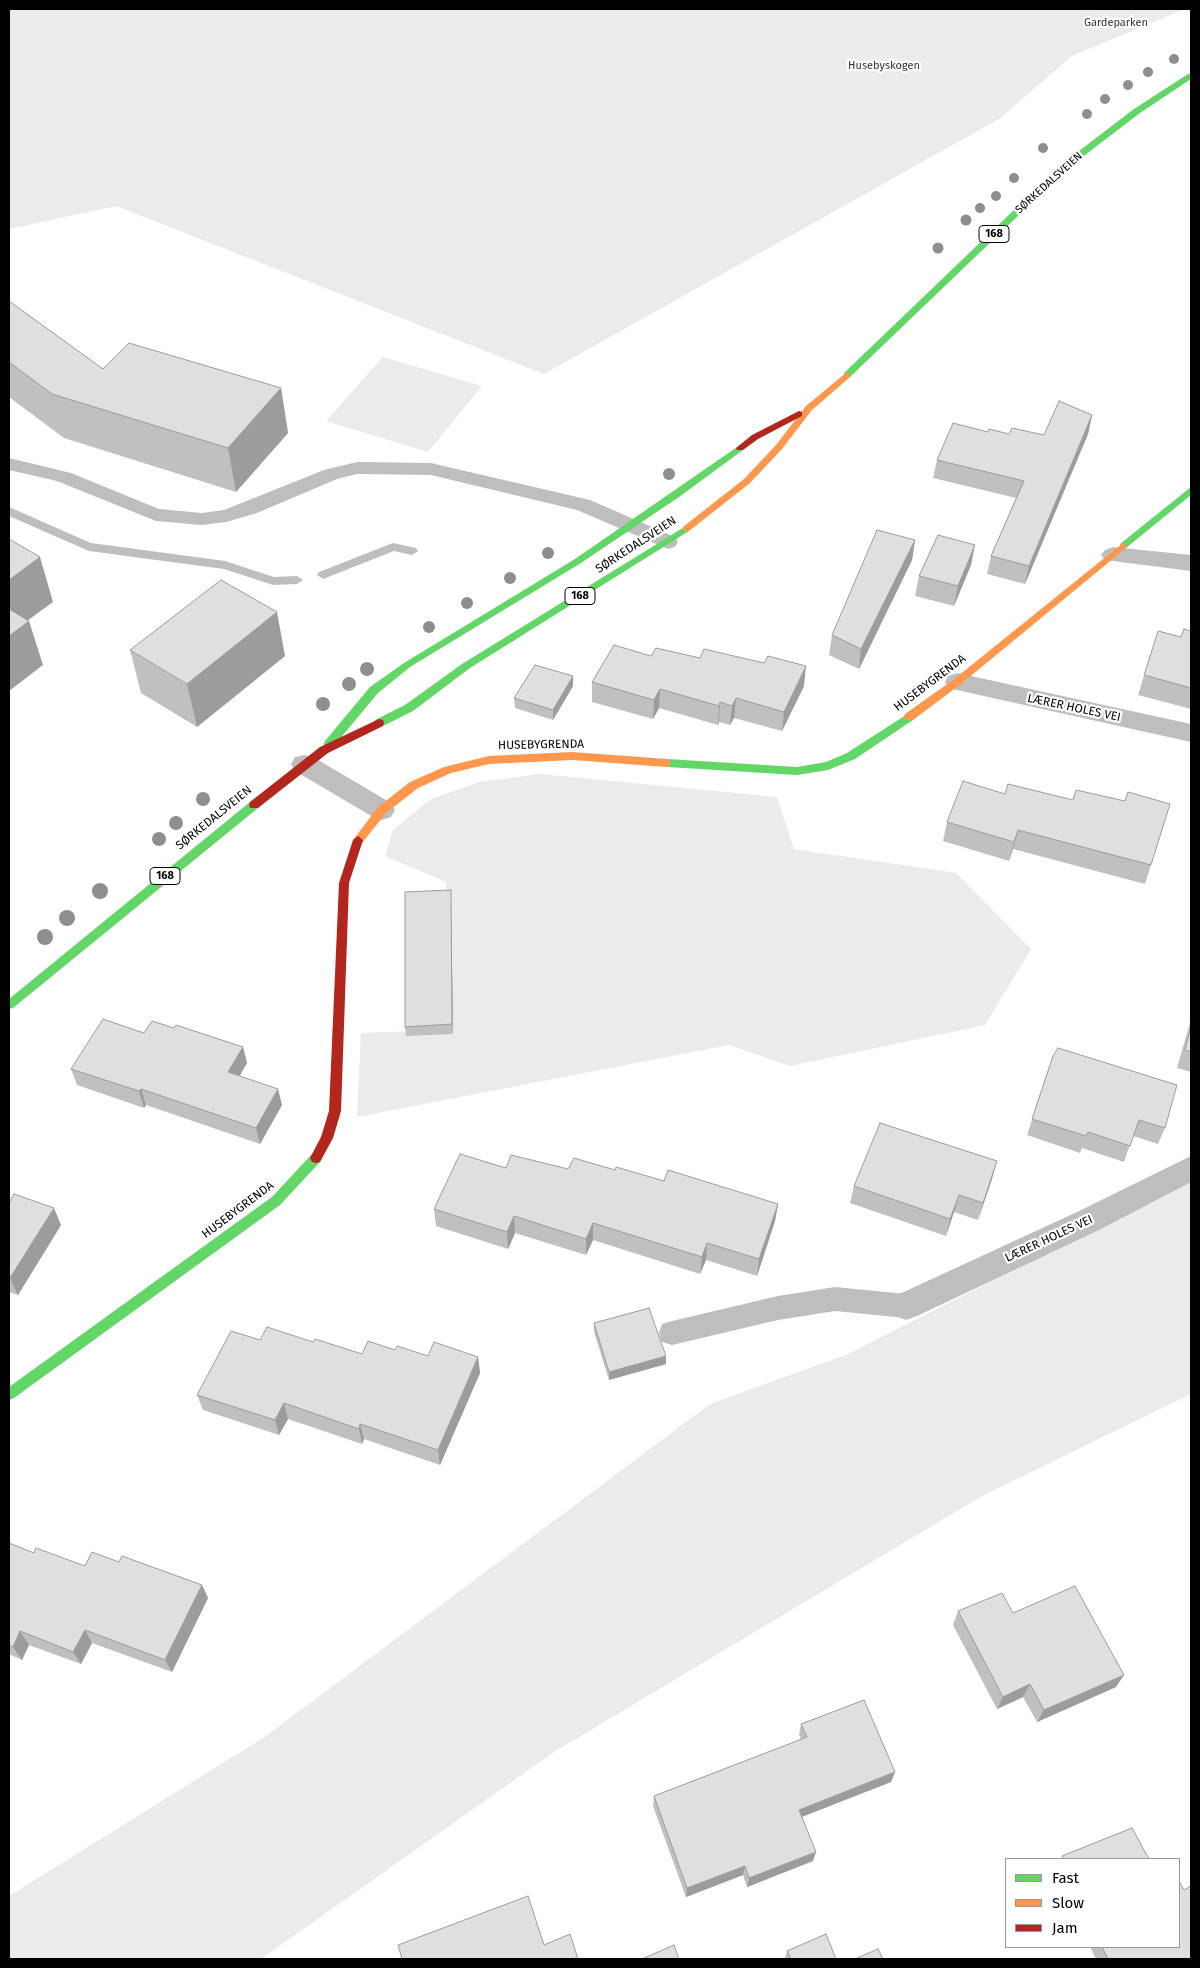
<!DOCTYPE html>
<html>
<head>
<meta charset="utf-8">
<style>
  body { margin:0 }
  #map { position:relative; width:1200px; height:1968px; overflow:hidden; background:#fff; font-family:"Fira Sans",sans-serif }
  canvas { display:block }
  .frame { position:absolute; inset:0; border:10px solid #000; pointer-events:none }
  .legend { position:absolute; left:1005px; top:1858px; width:175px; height:90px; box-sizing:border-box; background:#fff; border:1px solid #999; margin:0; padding:6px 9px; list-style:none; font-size:15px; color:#000 }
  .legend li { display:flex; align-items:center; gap:10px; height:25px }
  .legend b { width:25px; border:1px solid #999 }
</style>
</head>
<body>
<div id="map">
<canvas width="1200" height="1968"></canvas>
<div class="frame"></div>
<ul class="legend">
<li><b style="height:6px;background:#63d668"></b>Fast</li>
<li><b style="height:6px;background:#ff974d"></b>Slow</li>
<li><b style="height:6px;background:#b3261e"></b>Jam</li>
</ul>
</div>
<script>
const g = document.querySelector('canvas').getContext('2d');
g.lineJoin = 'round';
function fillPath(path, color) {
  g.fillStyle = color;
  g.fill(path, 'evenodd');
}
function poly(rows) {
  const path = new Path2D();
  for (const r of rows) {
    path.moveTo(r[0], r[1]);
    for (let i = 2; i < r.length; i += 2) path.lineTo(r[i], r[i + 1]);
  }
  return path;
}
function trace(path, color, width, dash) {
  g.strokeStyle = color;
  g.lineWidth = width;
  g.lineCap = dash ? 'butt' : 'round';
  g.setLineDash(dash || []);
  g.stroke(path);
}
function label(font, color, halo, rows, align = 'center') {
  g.font = font + ' "Fira Sans",sans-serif';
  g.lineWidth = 4.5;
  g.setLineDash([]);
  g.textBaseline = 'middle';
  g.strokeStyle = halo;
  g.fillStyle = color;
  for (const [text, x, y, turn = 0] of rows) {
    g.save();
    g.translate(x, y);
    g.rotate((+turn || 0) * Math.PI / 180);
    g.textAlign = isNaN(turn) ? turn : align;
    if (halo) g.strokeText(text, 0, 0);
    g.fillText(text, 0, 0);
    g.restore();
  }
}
const green = poly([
  [9,9,1185,9,1072,56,999,119,544,374,116,206,9,229],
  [383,357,482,386,428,452,326,421],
  [540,774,777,797,794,849,956,873,1031,949,985,1025,790,1066,729,1045,357,1117,361,1033,449,1030,446,882,385,856,393,830,431,799,479,782],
  [1191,1180,1191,1394,982,1496,554,1752,261,1959,9,1959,9,1896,263,1738,710,1404,848,1354]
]);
const stream = poly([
  [9,507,91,543,225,561,274,577,297,576,303,580,297,584,273,585,224,569,89,551,9,516,9,507],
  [393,543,416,548,418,551,412,555,394,551,323,579,317,575,319,572,393,543]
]);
const lane = poly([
  [9,458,71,473,159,509,202,513,224,510,324,470,357,462,431,463,590,500,675,537,678,542,675,547,668,549,577,510,431,475,357,474,337,479,257,513,226,522,202,525,156,521,57,481,9,470,9,458],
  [835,1287,906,1294,915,1298,919,1306,915,1314,906,1318,835,1311,778,1320,672,1345,662,1342,659,1333,662,1324,672,1321,778,1296,835,1287]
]);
const street = poly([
  [1113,547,1191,555,1191,571,1105,560,1101,555,1105,550,1113,547],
  [957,673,1191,724,1191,742,948,688,945,682,948,676,957,673],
  [304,755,313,757,391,803,395,810,391,817,382,820,373,817,295,771,291,764,295,757,304,755],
  [1191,1156,1191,1182,1099,1230,917,1316,906,1320,895,1316,891,1306,895,1296,1077,1212,1191,1156]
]);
const fast = poly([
  [1188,74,1191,74,1191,79,1140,113,1068,168,850,377,844,377,844,373,1062,164,1134,109,1188,74],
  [740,445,743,446,743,450,679,497,581,563,410,667,378,693,333,747,325,747,324,744,325,741,370,687,404,663,575,559,740,445],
  [1191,487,1191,495,1126,548,1120,548,1120,544,1191,487],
  [686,526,689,527,689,531,470,668,413,711,383,726,375,726,374,723,375,720,405,705,462,664,686,526],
  [909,713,914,717,913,720,855,759,828,770,797,775,667,767,662,763,667,759,797,767,826,762,847,753,909,713],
  [254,801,259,805,258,808,13,1008,9,1009,9,999,250,802,254,801],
  [316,1153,320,1154,322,1158,320,1162,280,1205,14,1398,9,1400,9,1387,272,1197,312,1154,316,1153]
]);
const slow = poly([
  [847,372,851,375,850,377,812,410,782,449,750,483,689,531,683,531,683,527,744,479,776,445,806,406,847,372],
  [1123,543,1126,544,1126,548,961,684,913,720,905,720,904,717,905,714,953,680,1123,543],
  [572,752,667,759,672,763,667,767,572,760,489,764,451,773,418,788,386,813,362,843,354,843,353,840,378,807,410,782,444,767,489,756,572,752]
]);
const jam = poly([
  [799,411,802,412,802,416,758,439,743,450,737,450,736,448,752,435,799,411],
  [379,719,383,720,384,723,383,726,328,753,258,808,250,808,249,805,250,802,320,747,379,719],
  [358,836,363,840,349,883,341,1111,333,1138,320,1162,316,1163,312,1162,310,1158,321,1137,329,1111,339,883,353,840,358,836]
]);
const trees = [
  [1174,59,5],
  [1148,72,5],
  [1128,85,5],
  [1105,99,5],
  [1087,114,5],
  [1043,148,5],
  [1014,178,5],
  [996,196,5],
  [980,208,5],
  [966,220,5.5],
  [938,248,5.5],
  [669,474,6],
  [548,553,6],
  [510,578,6],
  [467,603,6],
  [429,627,6],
  [367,669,7],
  [349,684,7],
  [323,704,7],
  [203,799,7],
  [176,823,7],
  [159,839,7],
  [100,891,8],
  [67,918,8],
  [45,937,8]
];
const wall = poly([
  [9,301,103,369,281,388,288,433,236,492,64,438,9,397],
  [1092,415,1088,434,1025,584,987,574,991,556,1016,498,933,478,937,460,988,432,1009,434,1044,435],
  [915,540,912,560,859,669,829,655,832,635],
  [971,565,954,606,915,596,919,576],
  [1158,631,1181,637,1191,631,1191,709,1138,695],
  [130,650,285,656,197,727,141,693],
  [651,656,804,686,782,731,734,718,730,725,719,722,718,725,659,708,653,719,592,702,592,682],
  [573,676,573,686,553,720,515,708,514,698],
  [1005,794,1151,865,1145,884,1013,849,1009,861,943,841,947,822],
  [451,900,453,1034,406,1036,405,1027],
  [1191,1019,1191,1072,1177,1068],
  [174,1028,243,1047,247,1063,240,1076,282,1105,260,1144,146,1105,144,1108,77,1085,71,1069,144,1033],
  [1053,1056,1165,1128,1158,1144,1133,1136,1124,1162,1082,1148,1080,1153,1027,1135],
  [506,1168,568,1169,664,1181,778,1204,775,1221,757,1276,706,1260,700,1274,593,1240,586,1255,515,1233,508,1249,436,1226,434,1209],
  [992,1179,978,1220,954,1212,946,1236,850,1203,854,1186],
  [9,1203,61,1225,18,1295,9,1292],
  [594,1323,666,1364,609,1380,594,1332],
  [260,1340,313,1342,362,1354,395,1350,428,1356,478,1357,480,1373,440,1465,364,1439,362,1444,288,1419,279,1435,203,1410,197,1395],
  [9,1543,34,1553,85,1566,119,1562,202,1585,208,1598,172,1672,92,1643,81,1664,29,1645,22,1660,9,1654],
  [958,1611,1116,1687,1037,1722,1023,1697,997,1709,953,1625],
  [801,1724,895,1772,891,1782,802,1817,813,1861,747,1887,743,1875,686,1897,653,1806,654,1796,801,1740,799,1734],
  [1090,1947,1179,1947,1191,1959,1096,1959],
  [787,1951,836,1959,785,1959]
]);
const shadedWall = poly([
  [281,388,288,433,236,492,228,448],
  [1092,415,1088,434,1025,584,1029,566],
  [915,540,912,560,859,669,861,649],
  [975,545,971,565,954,606,958,586],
  [40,557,53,602,9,634,9,580],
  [277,612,285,656,197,727,187,684],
  [29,621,43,665,9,691,9,636],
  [806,666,804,686,782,731,784,712],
  [573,676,573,686,553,720,553,710],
  [660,689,659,708,653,719,654,700],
  [736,698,734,718,730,725,732,706],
  [720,702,719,722,718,725,719,706],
  [1018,830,1013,849,1009,861,1014,842],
  [451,890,451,900,453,1034,452,1024],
  [243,1047,247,1063,232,1088,228,1072],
  [141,1089,146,1105,144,1108,139,1091],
  [278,1089,282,1105,260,1144,256,1128],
  [997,1161,992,1179,978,1220,983,1203],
  [959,1195,954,1212,946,1236,950,1219],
  [778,1204,775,1221,757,1276,759,1259],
  [54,1208,61,1225,18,1295,10,1278],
  [514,1216,515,1233,508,1249,507,1232],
  [593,1223,593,1240,586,1255,586,1239],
  [707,1243,706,1260,700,1274,702,1257],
  [666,1356,666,1364,609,1380,609,1372],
  [478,1357,480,1373,440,1465,438,1450],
  [284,1403,288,1419,279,1435,275,1420],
  [360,1424,364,1439,362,1444,359,1429],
  [202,1585,208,1598,172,1672,165,1660],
  [85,1630,92,1643,81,1664,73,1652],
  [20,1631,29,1645,22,1660,13,1647],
  [1124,1675,1116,1687,1037,1722,1044,1710],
  [1030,1684,1023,1697,997,1709,1003,1697],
  [895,1772,891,1782,796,1819,799,1810],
  [816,1852,813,1861,747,1887,749,1878],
  [745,1866,743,1875,686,1897,687,1888]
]);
const building = poly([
  [9,301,103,369,129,343,281,388,228,448,52,394,9,362,9,301],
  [1059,401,1092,415,1029,566,991,556,1024,481,937,460,953,423,988,432,989,429,1009,434,1012,428,1044,435,1059,401],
  [877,530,915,540,861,649,832,635,877,530],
  [938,535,975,545,958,586,919,576,938,535],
  [9,539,40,557,9,580,9,539],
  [221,580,277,612,187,684,130,650,221,580],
  [9,609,29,621,9,636,9,609],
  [1184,629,1191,631,1191,688,1144,675,1158,631,1181,637,1184,629],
  [614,645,651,656,656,648,700,658,704,649,764,663,768,656,806,666,784,712,736,698,732,706,720,702,719,706,660,689,654,700,592,682,614,645],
  [535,665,573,676,553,710,514,698,535,665],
  [963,781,1005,794,1008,784,1073,800,1076,790,1125,801,1128,792,1170,804,1151,865,1018,830,1014,842,947,822,963,781],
  [451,890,452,1024,405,1027,405,892,451,890],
  [103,1019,144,1033,152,1021,174,1028,176,1025,243,1047,228,1072,278,1089,256,1128,141,1089,139,1091,71,1069,103,1019],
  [1191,1027,1191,1052,1185,1050,1191,1027],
  [1058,1048,1177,1085,1165,1128,1139,1120,1130,1146,1088,1132,1086,1136,1032,1119,1053,1056,1058,1048],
  [880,1123,997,1161,983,1203,959,1195,950,1219,854,1186,880,1123],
  [460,1154,506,1168,511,1155,568,1169,574,1158,615,1170,616,1167,664,1181,668,1170,778,1204,759,1259,707,1243,702,1257,593,1223,586,1239,514,1216,507,1232,434,1209,460,1154],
  [14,1194,54,1208,10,1278,9,1278,9,1203,14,1194],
  [649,1308,666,1356,609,1372,594,1323,649,1308],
  [267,1327,313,1342,315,1339,362,1354,368,1341,395,1350,397,1346,428,1356,434,1342,478,1357,438,1450,360,1424,359,1429,284,1403,275,1420,197,1395,231,1331,260,1340,267,1327],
  [9,1543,34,1553,36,1548,85,1566,92,1552,119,1562,122,1556,202,1585,165,1660,85,1630,73,1652,20,1631,13,1647,9,1645,9,1543],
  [1075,1586,1124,1675,1044,1710,1030,1684,1003,1697,958,1611,1002,1593,1013,1613,1075,1586],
  [864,1700,895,1772,799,1810,816,1852,749,1878,745,1866,687,1888,654,1796,807,1737,801,1724,864,1700],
  [1132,1828,1149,1859,1064,1859,1062,1856,1132,1828],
  [1179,1881,1184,1890,1191,1886,1191,1959,1108,1959,1102,1947,1179,1947,1179,1881],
  [528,1896,544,1945,570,1934,578,1959,402,1959,398,1945,528,1896],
  [826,1934,836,1959,791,1959,787,1951,826,1934],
  [674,1945,679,1959,642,1959,674,1945],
  [878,1949,883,1959,855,1959,878,1949]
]);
const farParknames = [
  ["Gardeparken",1116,23],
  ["Husebyskogen",884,66]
];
const farStreetnames = [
  ["SØRKEDALSVEIEN",1049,183,-42]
];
const shields = [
  [994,234,30],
  [580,596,30],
  [165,876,30]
];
const shieldNames = [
  ["168",994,234],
  ["168",580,596],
  ["168",165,876]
];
const streetNames = [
  ["SØRKEDALSVEIEN",636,545,-33],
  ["HUSEBYGRENDA",930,683,-37],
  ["LÆRER HOLES VEI",1074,708,12],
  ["HUSEBYGRENDA",541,745,-1],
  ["SØRKEDALSVEIEN",214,818,-39],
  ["HUSEBYGRENDA",238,1210,-37],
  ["LÆRER HOLES VEI",1049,1239,-25]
];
fillPath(green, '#ebebeb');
fillPath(stream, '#bebebe');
fillPath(lane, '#bebebe');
fillPath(street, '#bebebe');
fillPath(fast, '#63d668');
fillPath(slow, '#ff974d');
fillPath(jam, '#b3261e');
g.fillStyle = '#8e8e8e';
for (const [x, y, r] of trees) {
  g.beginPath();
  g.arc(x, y, r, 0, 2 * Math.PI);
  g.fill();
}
fillPath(wall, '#c0c0c0');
fillPath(shadedWall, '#9c9c9c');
fillPath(building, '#dfdfdf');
trace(building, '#9c9c9c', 1);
label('11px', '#323232', '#fff', farParknames);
label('11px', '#000', '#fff', farStreetnames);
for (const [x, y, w] of shields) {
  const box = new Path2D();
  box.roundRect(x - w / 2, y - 8.5, w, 17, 4);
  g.fillStyle = '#fff';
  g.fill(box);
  trace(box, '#000', 1);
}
label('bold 11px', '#000', null, shieldNames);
label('12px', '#000', '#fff', streetNames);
</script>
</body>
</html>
